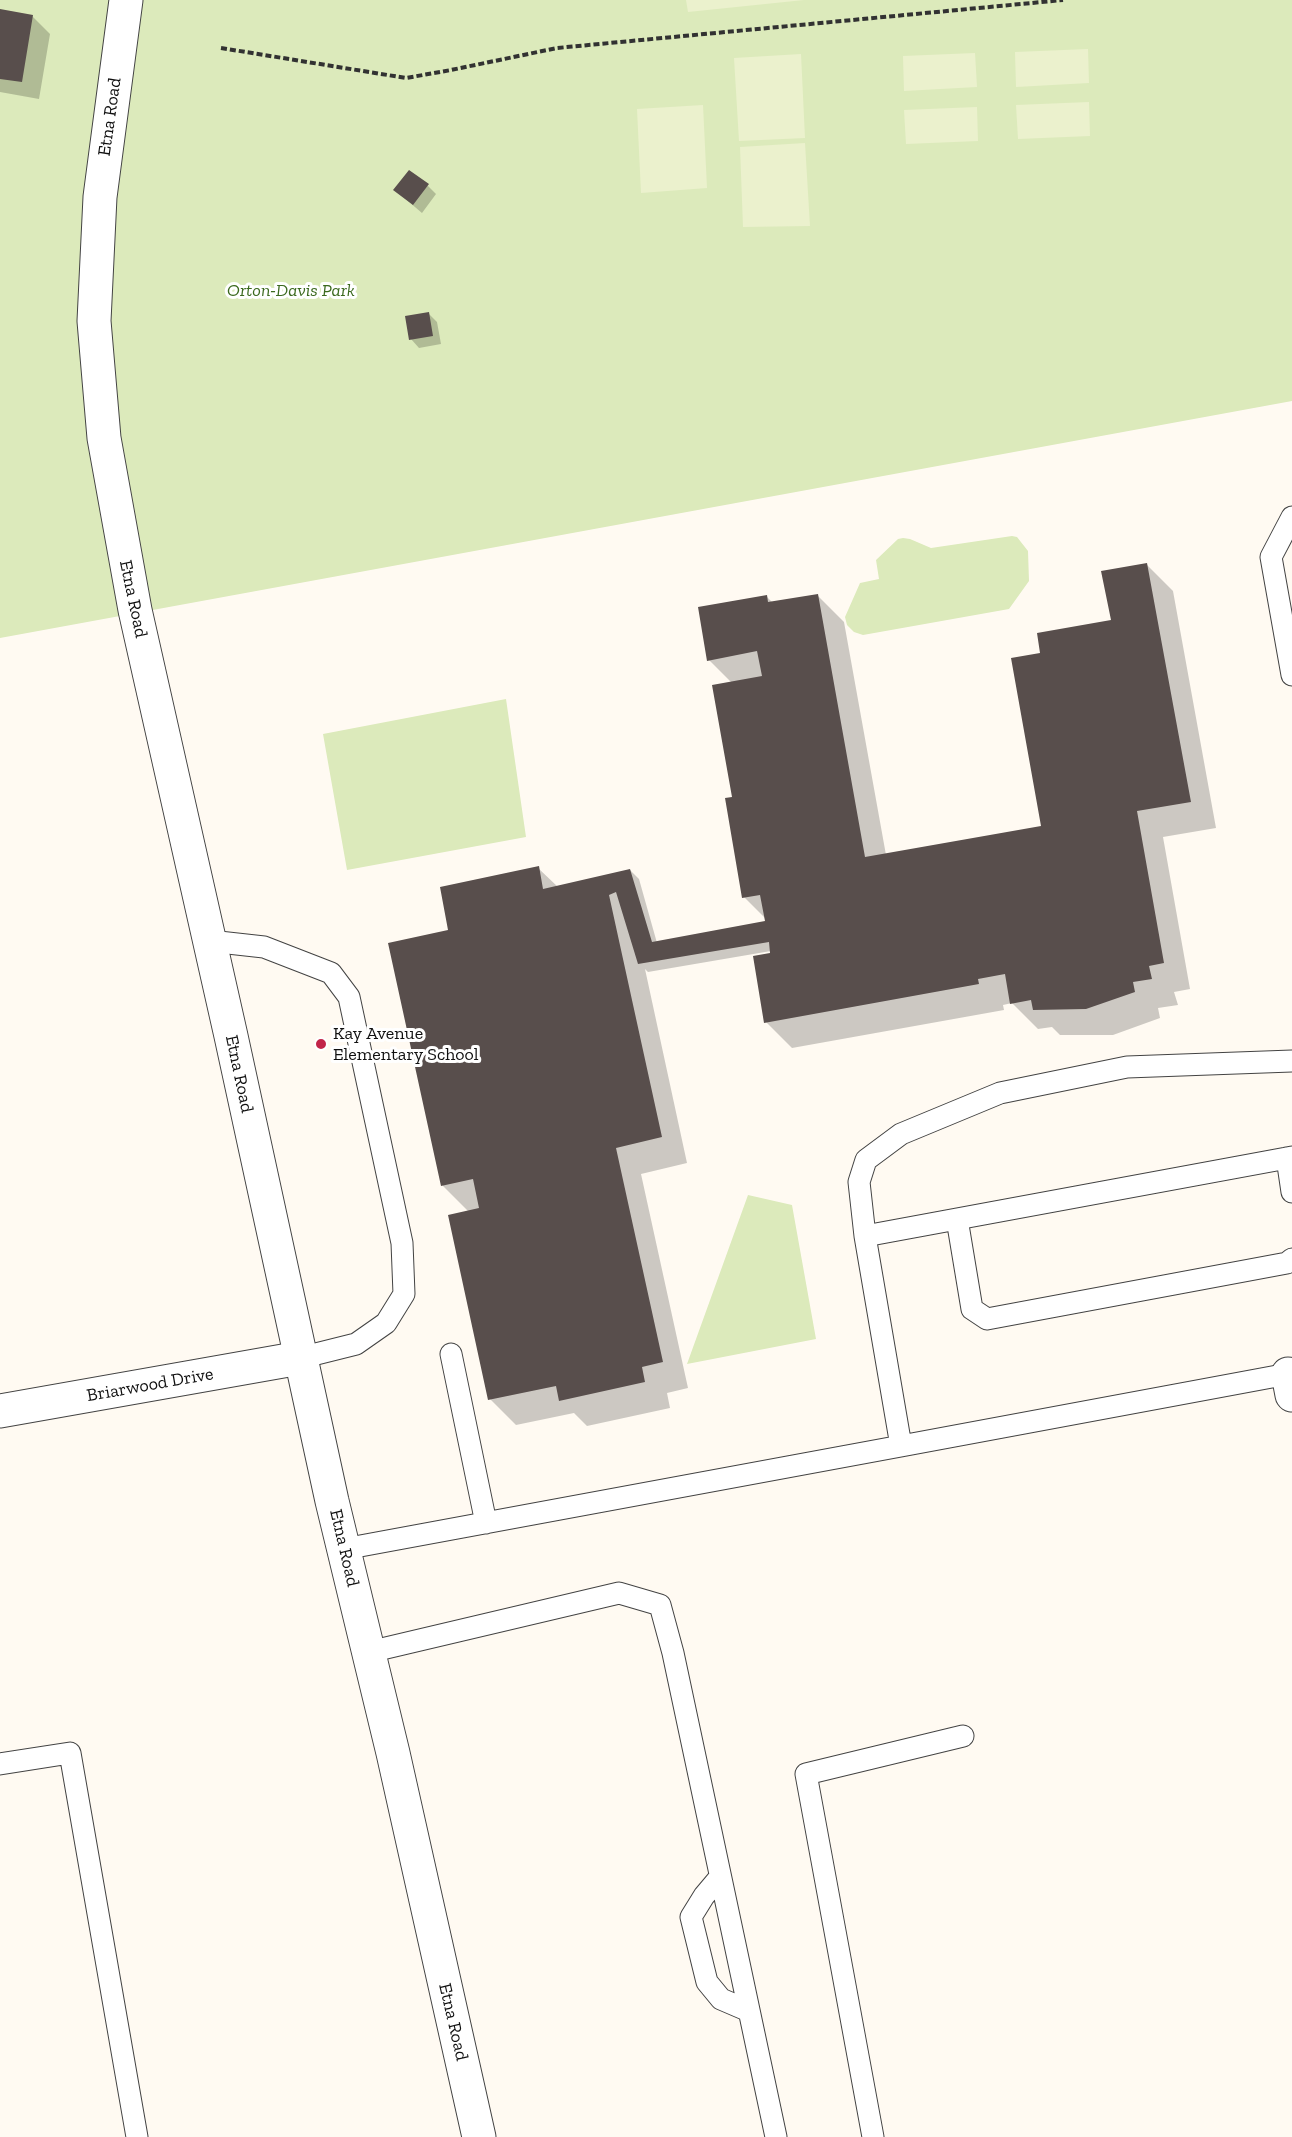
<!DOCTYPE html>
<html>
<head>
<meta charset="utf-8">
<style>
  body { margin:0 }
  canvas { display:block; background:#fffaf2 }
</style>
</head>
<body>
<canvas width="1292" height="2137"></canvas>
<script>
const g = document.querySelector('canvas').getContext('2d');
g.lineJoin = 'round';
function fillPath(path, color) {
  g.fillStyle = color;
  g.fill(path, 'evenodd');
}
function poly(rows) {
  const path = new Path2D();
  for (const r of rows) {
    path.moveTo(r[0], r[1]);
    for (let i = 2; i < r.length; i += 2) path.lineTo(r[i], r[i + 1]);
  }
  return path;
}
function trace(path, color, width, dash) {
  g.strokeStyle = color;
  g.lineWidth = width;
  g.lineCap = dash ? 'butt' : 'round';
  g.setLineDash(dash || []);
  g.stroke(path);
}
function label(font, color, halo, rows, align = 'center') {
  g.font = font + ' "Zilla Slab",serif';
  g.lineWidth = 6;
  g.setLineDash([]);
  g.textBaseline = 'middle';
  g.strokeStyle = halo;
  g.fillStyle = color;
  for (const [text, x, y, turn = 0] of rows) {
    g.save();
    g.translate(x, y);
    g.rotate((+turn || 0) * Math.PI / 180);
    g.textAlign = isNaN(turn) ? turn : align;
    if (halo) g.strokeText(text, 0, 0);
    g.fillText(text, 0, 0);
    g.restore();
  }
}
const green = poly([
  [0,0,1292,0,1292,401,0,638],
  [1012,536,1017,537,1028,551,1029,581,1009,609,863,635,854,632,847,625,845,617,860,583,879,579,876,560,898,539,903,538,910,539,931,548],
  [506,699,526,837,347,870,323,734],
  [748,1195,792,1205,816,1339,687,1364]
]);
const pitch = poly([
  [686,0,804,0,688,12],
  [1088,49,1089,83,1016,87,1015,52],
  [975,53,977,87,904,91,903,56],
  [801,54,805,138,739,141,734,58],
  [1089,102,1090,136,1018,139,1016,105],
  [703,105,707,188,641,193,637,109],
  [977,107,978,141,906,144,904,110],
  [805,143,810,226,743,227,740,147]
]);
const shadow = poly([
  [0,11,32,16,50,34,39,99,0,92],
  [428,186,436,194,422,213,395,190],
  [428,313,437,322,441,344,419,348,411,339],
  [1147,565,1173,591,1216,828,1163,837,1190,989,1174,992,1178,1005,1158,1008,1160,1018,1113,1035,1060,1035,1052,1027,1038,1029,1012,1003,1003,1005,1004,1010,792,1048,766,1022,771,951,648,972,645,969,687,1163,641,1174,688,1388,667,1393,670,1408,587,1426,574,1413,516,1425,490,1399,469,1212,443,1186,450,931,538,868,558,887,630,870,639,879,657,943,766,923,766,919,744,897,734,798,732,683,709,660,766,596,773,603,817,595,844,622,886,855,1043,827,1042,655,1112,621]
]);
const building = poly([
  [0,9,33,15,22,82,0,79],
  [409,170,429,184,413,205,393,190],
  [429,312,433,336,409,340,405,316],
  [1147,563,1191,802,1137,811,1164,963,1149,966,1152,979,1133,982,1135,992,1086,1009,1033,1010,1031,1000,1010,1004,1005,974,978,979,979,984,764,1023,753,956,770,953,769,942,638,964,616,892,609,895,662,1137,616,1148,663,1362,642,1367,645,1382,559,1401,556,1386,488,1400,448,1215,479,1208,473,1179,441,1186,388,943,448,930,440,887,539,866,543,889,630,869,652,942,765,921,760,895,742,898,725,798,732,797,712,685,762,676,757,651,707,661,698,607,767,595,768,602,818,594,865,857,1041,826,1011,658,1040,653,1037,633,1111,620,1101,571]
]);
const path = poly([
  [221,48,406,78,451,70,557,48,1063,0]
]);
const service = poly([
  [1292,517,1271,557,1292,675],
  [210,941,264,947,331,973,349,997,402,1243,404,1294,386,1323,356,1344,300,1358],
  [1287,1158,1292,1192],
  [957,1219,972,1309,987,1319,1287,1263,1292,1259],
  [865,1236,1292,1157],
  [451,1354,486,1523],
  [901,1446,865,1236,859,1182,866,1160,901,1134,1000,1093,1127,1067,1292,1061],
  [344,1549,901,1446,1288,1374,1292,1371],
  [369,1652,619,1593,660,1605,673,1653,776,2137],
  [0,1764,70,1753,137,2137],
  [720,1877,704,1896,691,1917,707,1982,721,1999,749,2011],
  [873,2137,806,1774,963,1736]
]);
const minor = poly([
  [1288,1374,1292,1395],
  [0,1411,300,1358]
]);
const tertiary = poly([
  [126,0,100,197,94,321,104,438,135,610,231,1036,332,1501,393,1753,479,2137]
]);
const markers = [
  [321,1044,6,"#c22549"]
];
const streetNames = [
  ["Etna Road",110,117,-82],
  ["Etna Road",133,599,78],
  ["Etna Road",239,1074,78],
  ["Briarwood Drive",150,1385,-10],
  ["Etna Road",344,1548,77],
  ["Etna Road",453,2022,77]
];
const parkNames = [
  ["Orton-Davis Park",291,291]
];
const poiNames = [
  ["Kay Avenue",333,1034],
  ["Elementary School",333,1055]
];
fillPath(green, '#dceabb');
fillPath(pitch, '#ebf1cd');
fillPath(shadow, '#0003');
fillPath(building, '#584e4c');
trace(service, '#434343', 23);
trace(minor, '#434343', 35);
trace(tertiary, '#434343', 35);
trace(path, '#323232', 4, [6, 3]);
trace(service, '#fff', 21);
trace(minor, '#fff', 33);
trace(tertiary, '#fff', 33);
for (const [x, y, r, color] of markers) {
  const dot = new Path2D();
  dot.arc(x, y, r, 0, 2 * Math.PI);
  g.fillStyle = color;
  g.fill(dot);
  trace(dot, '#fff', 2);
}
label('18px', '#101010', '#fff', streetNames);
label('italic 18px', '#3b691e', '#fff', parkNames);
label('18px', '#101010', '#fff', poiNames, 'left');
</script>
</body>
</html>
